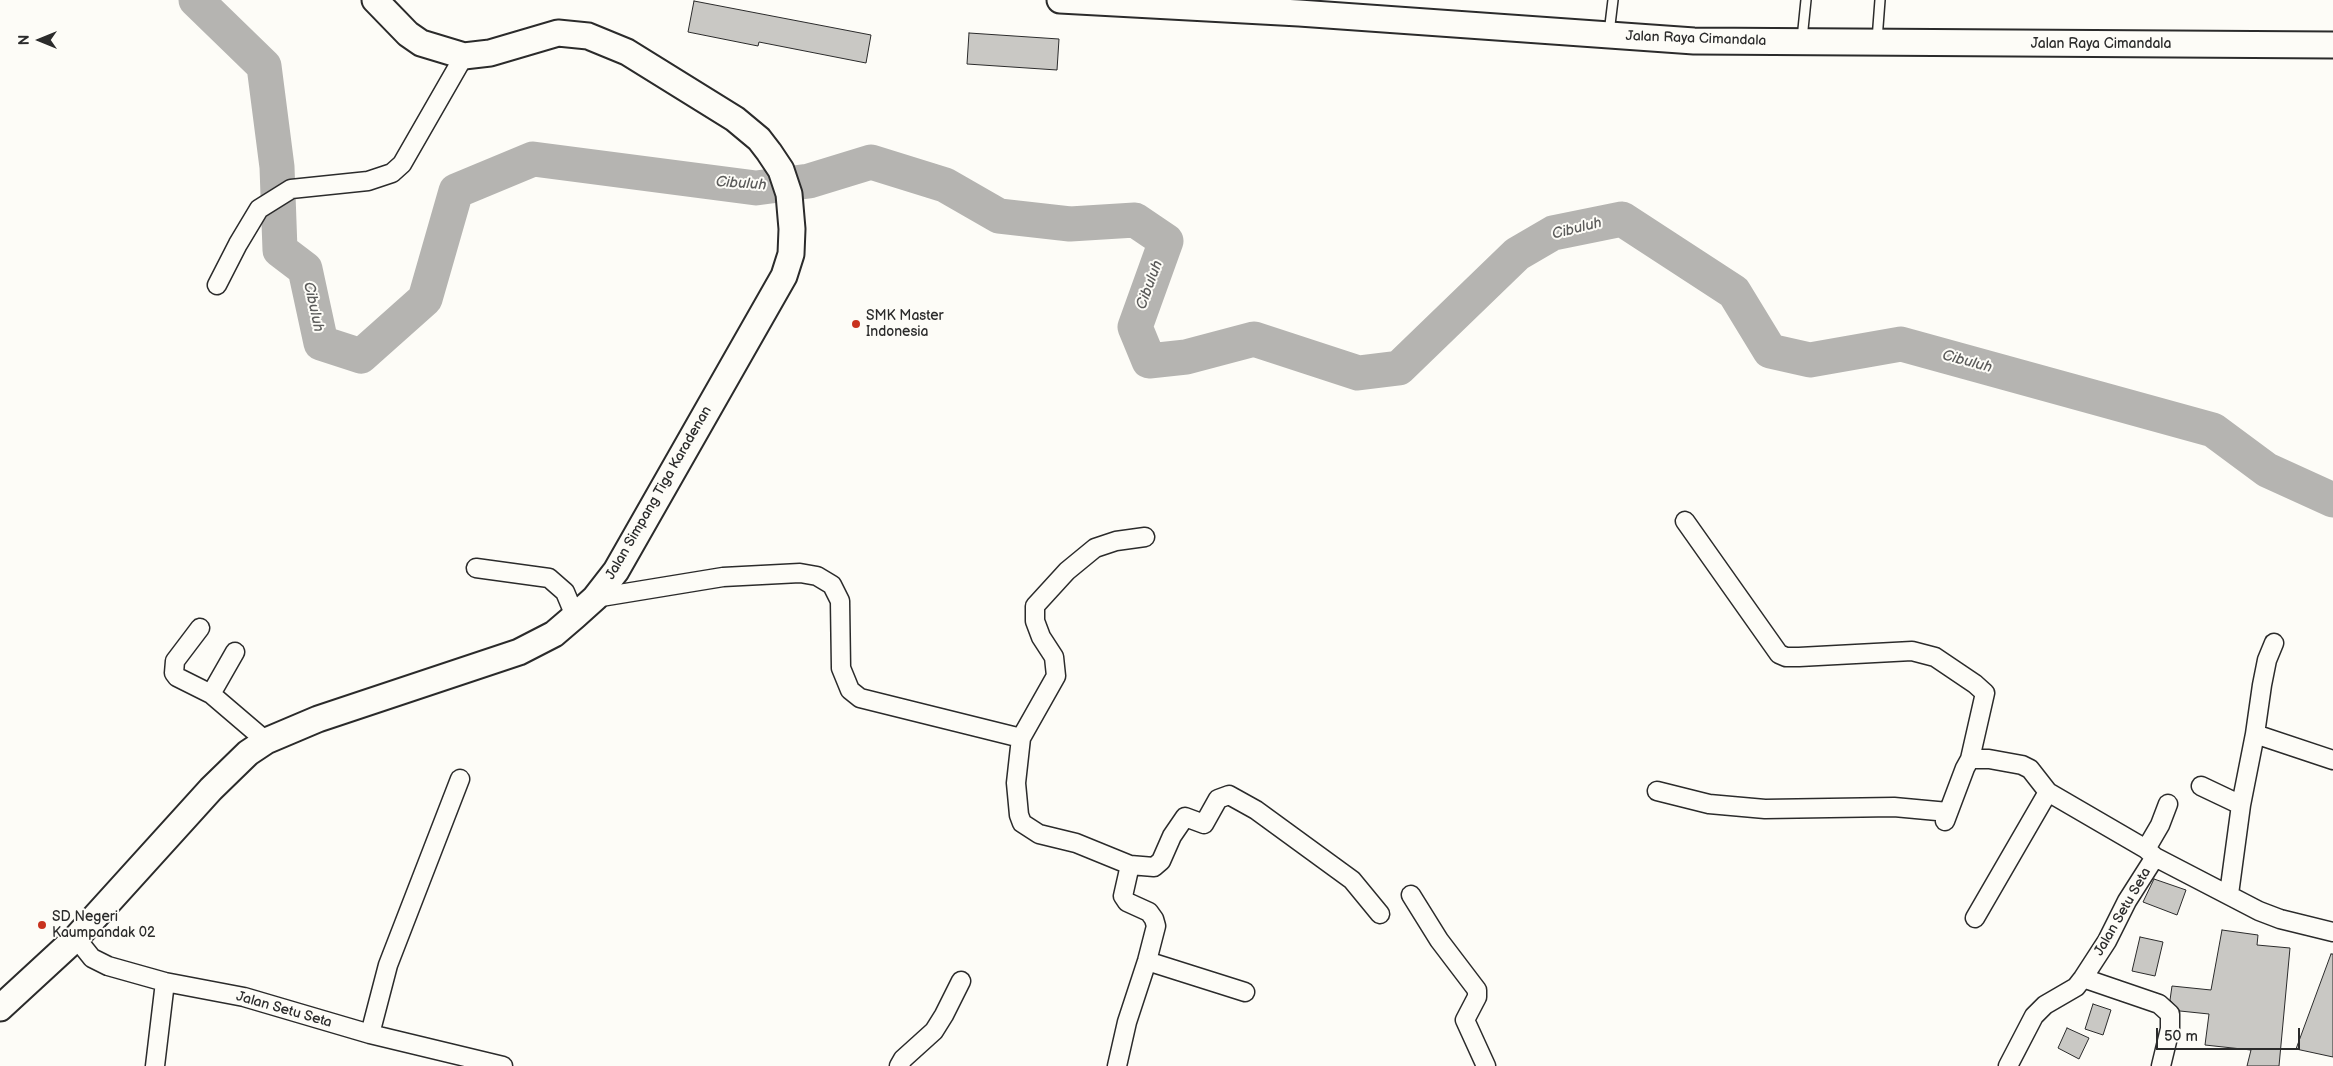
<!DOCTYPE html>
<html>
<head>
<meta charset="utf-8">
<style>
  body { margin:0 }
  #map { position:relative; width:2333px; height:1066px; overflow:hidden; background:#fdfcf7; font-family:"Balsamiq Sans",sans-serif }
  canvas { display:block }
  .north { position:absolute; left:15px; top:15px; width:50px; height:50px; -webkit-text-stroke:4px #fdfcf7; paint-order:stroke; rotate:270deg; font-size:14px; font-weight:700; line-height:20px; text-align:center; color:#2b2b2b }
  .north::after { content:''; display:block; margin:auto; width:18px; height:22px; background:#2b2b2b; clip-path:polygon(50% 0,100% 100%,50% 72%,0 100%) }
  .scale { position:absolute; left:2156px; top:1028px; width:144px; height:22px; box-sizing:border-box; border:2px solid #2b2b2b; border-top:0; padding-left:6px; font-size:15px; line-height:18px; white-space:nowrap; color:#2b2b2b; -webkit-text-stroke:4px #fdfcf7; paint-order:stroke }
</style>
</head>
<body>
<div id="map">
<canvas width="2333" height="1066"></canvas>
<div class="north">N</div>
<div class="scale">50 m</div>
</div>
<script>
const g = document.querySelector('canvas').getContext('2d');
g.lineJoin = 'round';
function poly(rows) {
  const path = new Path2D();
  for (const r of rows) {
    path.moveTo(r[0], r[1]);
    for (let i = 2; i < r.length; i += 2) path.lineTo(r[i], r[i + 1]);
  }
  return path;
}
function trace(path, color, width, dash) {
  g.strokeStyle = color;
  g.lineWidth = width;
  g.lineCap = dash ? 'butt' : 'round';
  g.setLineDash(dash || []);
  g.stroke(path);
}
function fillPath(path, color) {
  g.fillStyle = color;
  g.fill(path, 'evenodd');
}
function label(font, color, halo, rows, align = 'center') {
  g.font = font + ' "Balsamiq Sans",sans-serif';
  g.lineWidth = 4;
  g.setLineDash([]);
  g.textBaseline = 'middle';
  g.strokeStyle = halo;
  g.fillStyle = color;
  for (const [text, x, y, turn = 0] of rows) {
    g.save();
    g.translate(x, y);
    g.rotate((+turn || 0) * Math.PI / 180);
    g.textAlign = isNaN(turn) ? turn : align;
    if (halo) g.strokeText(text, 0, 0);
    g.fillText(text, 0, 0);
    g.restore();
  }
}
const river = poly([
  [196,0,264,66,277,167,280,250,305,269,321,343,361,356,425,299,456,191,533,159,756,188,809,181,871,162,945,185,999,216,1070,224,1135,220,1166,241,1135,327,1149,361,1186,357,1254,339,1358,373,1399,368,1517,254,1553,233,1622,219,1734,292,1770,351,1810,360,1901,344,2213,430,2267,470,2333,500]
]);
const building = poly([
  [694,1,871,35,866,63,759,42,758,46,688,32,694,1],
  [969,33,1059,39,1057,70,967,64,969,33],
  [2154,879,2186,890,2177,915,2143,902,2154,879],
  [2222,930,2258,935,2257,945,2290,948,2279,1066,2247,1066,2251,1050,2205,1045,2209,1014,2180,1011,2170,1000,2172,986,2211,990,2222,930],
  [2140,937,2163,942,2155,976,2132,971,2140,937],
  [2331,954,2333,954,2333,1057,2296,1049,2331,954],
  [2093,1004,2111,1010,2103,1035,2085,1029,2093,1004],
  [2067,1028,2089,1038,2079,1059,2058,1048,2067,1028]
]);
const lane = poly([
  [1609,33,1613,0],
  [1802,39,1806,0],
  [1877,40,1880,0]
]);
const street = poly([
  [217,285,238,244,259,209,291,189,368,181,392,173,402,164,464,56],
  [1685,521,1779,654,1786,657,1799,657,1912,651,1935,657,1975,684,1985,693,1970,759,1989,759,2022,765,2030,769,2048,792,2146,849,2155,857],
  [476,568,549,578,565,592,575,616],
  [595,598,723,577,800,573,817,576,832,585,840,601,841,668,850,690,860,698,1021,738,1016,783,1019,815,1022,823,1039,834,1076,843,1130,865,1123,896,1127,902,1149,912,1154,919,1156,926,1147,961,1127,1022,1117,1066],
  [200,628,175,661,174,673,177,677,211,694,266,741],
  [211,694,235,652],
  [2255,734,2333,760],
  [1021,738,1056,676,1054,657,1041,637,1035,621,1035,606,1067,571,1095,548,1116,541,1145,537],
  [2201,786,2241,805],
  [1657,791,1709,804,1765,809,1894,807,1948,812],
  [1945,821,1965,768,1970,759],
  [2146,849,2160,825,2168,804],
  [1130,865,1154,867,1161,861,1172,836,1185,817,1204,824,1218,799,1229,795,1256,810,1352,880,1380,914],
  [2229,894,2241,805,2255,734,2262,685,2267,660,2274,643],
  [1411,895,1439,940,1477,990,1477,997,1465,1020,1486,1066],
  [1975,918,2048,792],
  [76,938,92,958,108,966,165,982,244,997,370,1034,503,1066],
  [1147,961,1245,992],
  [2083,978,2159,1004,2170,1014,2170,1029,2161,1066],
  [370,1034,388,965,460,779],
  [155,1066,165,982],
  [899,1066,903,1059,934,1031,944,1015,961,981],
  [2008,1066,2034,1016,2045,1005,2076,987,2083,978,2107,941,2127,901,2155,857,2259,911,2280,919,2333,932]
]);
const secondary = poly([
  [1060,0,1299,13,1694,41,2333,45],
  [0,1008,76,938,211,789,248,753,266,741,318,719,519,652,554,634,575,616,595,598,616,571,784,276,791,254,792,229,789,194,781,170,769,152,759,139,735,119,627,52,588,36,558,33,490,53,464,56,421,43,408,34,375,0]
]);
const markers = [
  [856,324,5,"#c8321e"],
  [42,925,5,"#c8321e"]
];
const streetNames = [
  ["Jalan Raya Cimandala",1696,39,2],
  ["Jalan Raya Cimandala",2101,44],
  ["Jalan Simpang Tiga Karadenan",659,493,-60],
  ["Jalan Setu Seta",2123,912,-60],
  ["Jalan Setu Seta",284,1010,16]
];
const poiNames = [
  ["SMK Master",866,316],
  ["Indonesia",866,332],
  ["SD Negeri",52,917],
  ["Kaumpandak 02",52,933]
];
const waterNames = [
  ["Cibuluh",741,184,4],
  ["Cibuluh",1577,229,-14],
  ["Cibuluh",1150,285,-70],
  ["Cibuluh",313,307,78],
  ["Cibuluh",1967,362,15]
];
trace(river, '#b5b4b1', 35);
fillPath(building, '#c9c8c4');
trace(building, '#2b2b2b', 1);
trace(lane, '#2b2b2b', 12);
trace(street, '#2b2b2b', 21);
trace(secondary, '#2b2b2b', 29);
trace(lane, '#fdfcf7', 9);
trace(street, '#fdfcf7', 18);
trace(secondary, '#fdfcf7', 25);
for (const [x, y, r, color] of markers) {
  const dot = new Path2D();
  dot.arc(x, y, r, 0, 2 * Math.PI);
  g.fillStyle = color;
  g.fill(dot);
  trace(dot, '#fdfcf7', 2);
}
label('14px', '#2b2b2b', '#fdfcf7', streetNames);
label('14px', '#2b2b2b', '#fdfcf7', poiNames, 'left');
label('italic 15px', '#5b5b5a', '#fdfcf7', waterNames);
</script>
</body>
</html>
